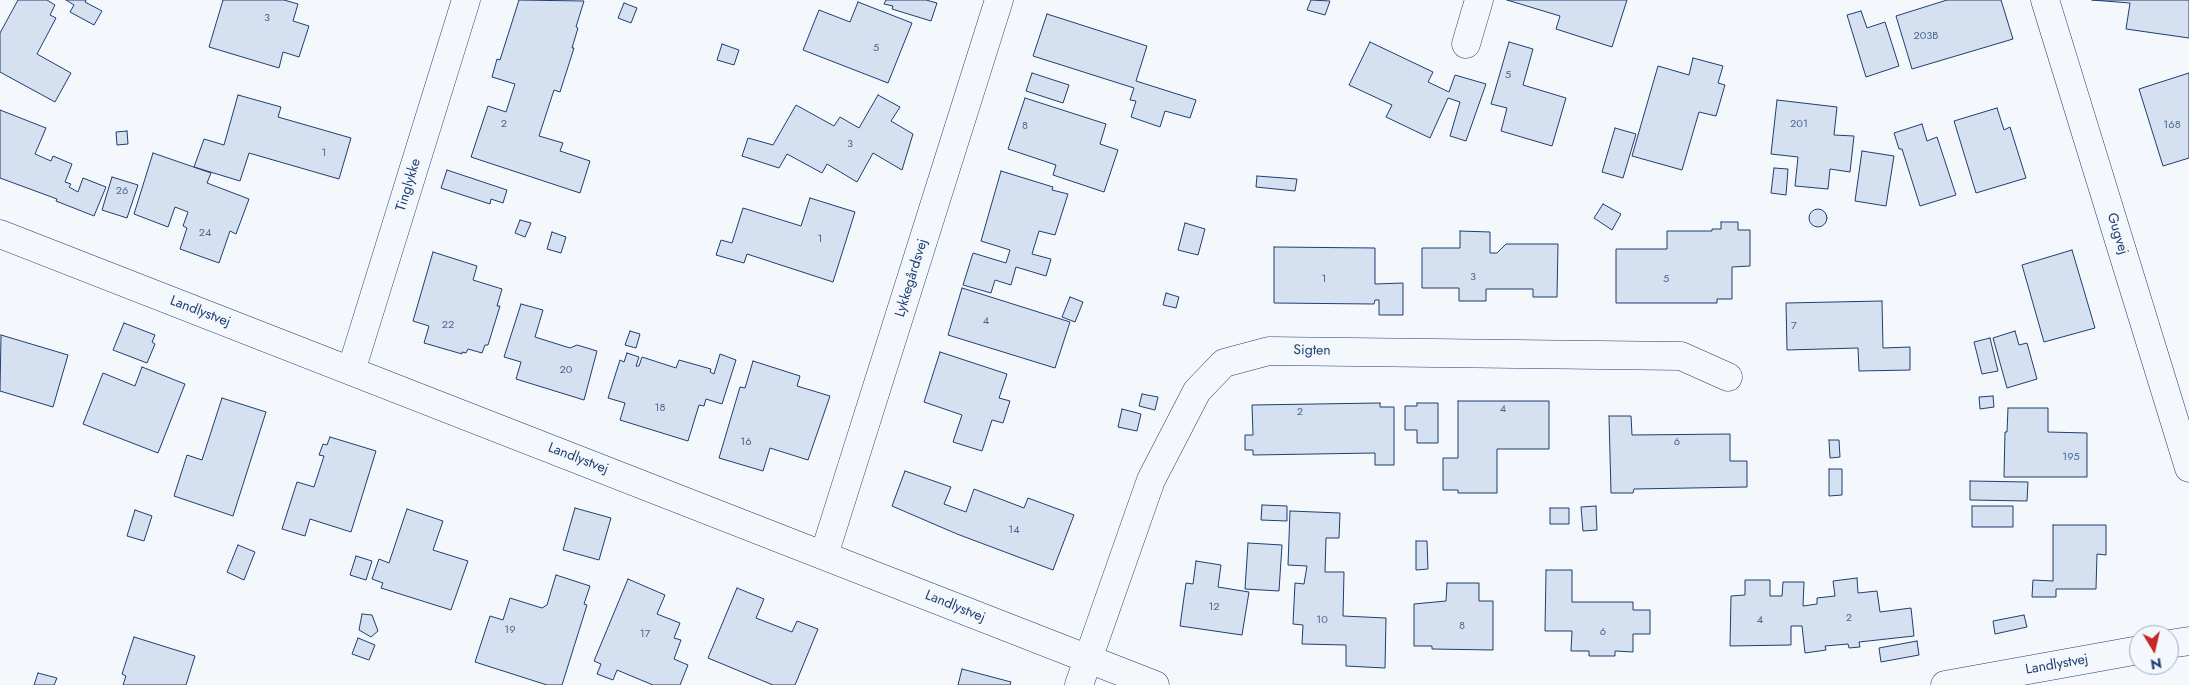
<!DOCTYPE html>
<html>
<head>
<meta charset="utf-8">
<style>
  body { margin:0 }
  #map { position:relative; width:2189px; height:685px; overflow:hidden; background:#f4f7fb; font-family:Jost,sans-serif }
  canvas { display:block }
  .north { position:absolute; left:2129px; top:625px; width:50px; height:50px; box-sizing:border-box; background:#f4f7fb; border:1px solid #9eadc5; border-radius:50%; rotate:171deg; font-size:14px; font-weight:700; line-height:20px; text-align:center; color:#1d3f73 }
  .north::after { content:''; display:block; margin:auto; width:18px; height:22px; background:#c62828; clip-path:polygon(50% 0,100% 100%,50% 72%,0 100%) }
</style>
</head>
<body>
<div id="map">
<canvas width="2189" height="685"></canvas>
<div class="north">N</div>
</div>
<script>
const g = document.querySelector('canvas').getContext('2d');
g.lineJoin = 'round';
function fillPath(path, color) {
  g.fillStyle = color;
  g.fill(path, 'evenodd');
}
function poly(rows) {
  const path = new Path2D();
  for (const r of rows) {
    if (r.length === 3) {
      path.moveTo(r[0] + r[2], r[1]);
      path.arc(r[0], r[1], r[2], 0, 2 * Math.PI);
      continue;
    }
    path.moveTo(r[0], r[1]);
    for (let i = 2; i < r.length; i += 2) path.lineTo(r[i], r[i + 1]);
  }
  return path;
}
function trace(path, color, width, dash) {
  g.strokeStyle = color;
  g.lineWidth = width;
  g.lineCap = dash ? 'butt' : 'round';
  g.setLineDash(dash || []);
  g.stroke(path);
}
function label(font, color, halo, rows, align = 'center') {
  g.font = font + ' Jost,sans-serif';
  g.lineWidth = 4;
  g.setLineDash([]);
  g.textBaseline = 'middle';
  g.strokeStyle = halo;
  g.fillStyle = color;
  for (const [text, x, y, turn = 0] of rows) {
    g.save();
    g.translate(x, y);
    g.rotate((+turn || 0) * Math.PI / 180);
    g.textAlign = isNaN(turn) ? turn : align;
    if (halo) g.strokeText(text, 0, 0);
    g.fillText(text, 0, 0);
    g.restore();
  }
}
const building = poly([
  [18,0,47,0,55,5,50,15,56,18,37,54,71,73,55,102,0,72,0,33,18,0],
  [66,0,86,0,85,2,102,11,94,25,70,12,74,5,66,0],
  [223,0,284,0,298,4,293,21,309,26,299,57,283,52,279,68,209,47,223,0],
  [519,0,584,1,576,27,578,28,572,48,574,48,560,92,554,90,539,136,563,143,560,151,590,161,580,193,471,157,488,106,506,112,515,84,492,77,497,59,500,60,519,0],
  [886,0,926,0,937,3,931,21,892,9,893,6,884,4,886,0],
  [1311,0,1330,1,1325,15,1307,10,1311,0],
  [1507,0,1627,0,1612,47,1556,29,1560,16,1507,0],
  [1947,0,2001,0,2013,39,1912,69,1896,16,1947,0],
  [2092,0,2189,0,2189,38,2126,29,2130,3,2092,0],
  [858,2,912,23,888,83,803,50,819,10,850,22,858,2],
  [624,3,637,8,631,23,618,18,624,3],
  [1861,11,1867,28,1885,22,1899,66,1866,77,1847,15,1861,11],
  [1047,14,1147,46,1136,81,1196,100,1190,118,1165,111,1160,127,1131,117,1136,101,1130,100,1134,88,1033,56,1047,14],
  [1370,42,1433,72,1428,82,1449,92,1455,75,1486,84,1466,141,1450,136,1460,102,1448,98,1430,138,1386,117,1392,105,1349,85,1370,42],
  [1509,42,1533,49,1523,85,1566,98,1552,146,1501,131,1507,108,1491,104,1509,42],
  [722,44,739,50,734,65,717,60,722,44],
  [1693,58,1723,66,1718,83,1725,85,1716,116,1699,112,1682,170,1632,156,1658,66,1689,75,1693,58],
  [1032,73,1069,85,1063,103,1026,91,1032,73],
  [2189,73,2189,158,2163,166,2139,89,2189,73],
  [238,95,281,107,278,117,351,138,339,179,249,153,240,181,194,167,204,139,224,145,238,95],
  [878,95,900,107,891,121,913,134,902,170,873,153,857,182,827,164,822,173,787,154,779,168,742,156,748,138,773,145,796,105,834,126,840,117,859,128,878,95],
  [1025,98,1106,124,1100,144,1118,150,1104,192,1053,175,1056,165,1008,149,1025,98],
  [1777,100,1837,107,1834,135,1854,136,1850,172,1830,169,1828,189,1795,186,1798,157,1771,154,1777,100],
  [1997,108,2004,130,2010,127,2026,178,1976,193,1954,121,1997,108],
  [0,110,46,128,35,154,51,161,53,156,72,164,65,182,71,184,69,187,78,192,83,178,106,187,94,216,56,201,57,199,0,178,0,110],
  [1922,124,1927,141,1937,137,1956,195,1920,206,1902,149,1899,149,1894,133,1922,124],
  [1615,128,1636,134,1623,178,1602,172,1615,128],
  [127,131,128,144,117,145,116,132,127,131],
  [1862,151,1894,156,1886,206,1855,201,1862,151],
  [153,153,211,173,207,183,249,199,236,234,230,231,219,263,180,249,187,228,183,226,188,212,175,207,168,227,134,214,153,153],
  [1774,168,1788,169,1786,195,1771,193,1774,168],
  [447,170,507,190,503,203,491,199,490,204,441,188,447,170],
  [1001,171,1053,187,1052,190,1068,194,1055,235,1039,231,1032,254,1051,259,1046,276,1016,267,1011,285,995,280,991,293,963,285,973,253,1006,263,1010,250,981,241,1001,171],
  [1257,176,1297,179,1295,191,1256,187,1257,176],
  [112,177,138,185,127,218,102,210,112,177],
  [810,198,855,212,833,282,747,254,744,263,716,255,721,240,732,243,743,208,801,226,810,198],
  [1603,204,1621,214,1612,230,1594,218,1603,204],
  [1818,218,9],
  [520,220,531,223,525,237,515,233,520,220],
  [1721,222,1738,222,1738,230,1750,230,1750,266,1732,267,1732,299,1717,299,1717,303,1616,303,1616,249,1667,249,1667,231,1712,231,1712,229,1721,229,1721,222],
  [1185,223,1205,229,1198,255,1178,250,1185,223],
  [1460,231,1490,232,1490,253,1497,253,1506,244,1558,244,1557,297,1533,297,1533,289,1486,289,1486,301,1459,301,1459,288,1422,288,1422,248,1460,248,1460,231],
  [552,232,566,237,561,253,547,249,552,232],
  [1274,247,1375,248,1375,284,1403,283,1403,315,1379,315,1379,300,1375,300,1374,304,1274,303,1274,247],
  [2072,250,2095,328,2044,342,2022,265,2072,250],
  [433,252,477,266,473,280,502,289,497,306,500,306,488,345,485,345,482,353,468,349,466,353,462,352,462,354,424,343,429,326,413,321,433,252],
  [962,288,1070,322,1055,368,948,335,962,288],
  [1166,293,1179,297,1176,308,1163,305,1166,293],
  [1070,297,1083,302,1075,322,1062,317,1070,297],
  [1882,301,1883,348,1910,347,1910,370,1859,371,1858,348,1787,350,1786,303,1882,301],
  [521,304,543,310,535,337,570,348,577,345,597,351,584,400,516,379,521,362,504,357,521,304],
  [124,323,155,335,152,342,155,344,147,363,113,350,124,323],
  [630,331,640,334,636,348,625,345,630,331],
  [2015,331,2019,345,2027,343,2037,379,2007,388,1993,338,2015,331],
  [1,335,68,355,53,407,0,391,1,335],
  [1990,338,1998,371,1982,374,1974,342,1990,338],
  [940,352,1007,374,999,398,1010,401,1003,423,992,420,982,451,953,442,962,415,924,402,940,352],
  [627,353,639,357,636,366,639,366,642,357,676,368,679,360,711,369,710,372,714,374,720,354,736,360,722,404,706,399,704,406,699,405,688,441,620,420,625,403,608,398,620,360,624,362,627,353],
  [753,361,800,376,797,386,830,396,808,460,770,448,763,471,719,458,740,387,745,388,753,361],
  [142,367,185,384,158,453,83,424,103,373,135,386,142,367],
  [1142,394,1158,397,1155,410,1139,406,1142,394],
  [1993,396,1994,407,1980,409,1979,397,1993,396],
  [222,398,266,412,233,516,174,496,187,455,202,460,222,398],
  [1458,401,1549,401,1549,449,1497,449,1497,493,1458,493,1458,490,1443,490,1443,458,1458,458,1458,401],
  [1380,403,1380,407,1394,407,1394,465,1375,465,1375,453,1253,455,1253,450,1245,450,1245,435,1253,435,1252,405,1380,403],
  [1417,403,1438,403,1438,443,1417,443,1417,430,1405,430,1405,406,1417,406,1417,403],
  [2008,408,2048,408,2048,432,2087,433,2087,477,2004,477,2005,432,2007,432,2008,408],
  [1122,409,1141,414,1137,431,1118,427,1122,409],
  [1609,416,1631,416,1632,435,1730,434,1730,461,1747,461,1747,487,1634,489,1633,493,1611,493,1609,416],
  [330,437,376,451,351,532,310,519,305,536,282,529,297,482,314,487,324,456,319,455,323,444,327,445,330,437],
  [1829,440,1839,440,1840,457,1830,458,1829,440],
  [1829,469,1842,469,1842,495,1829,496,1829,469],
  [905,471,951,487,944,504,966,512,974,489,1024,508,1028,498,1074,515,1053,570,957,534,892,506,905,471],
  [1970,481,2028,482,2027,501,1970,500,1970,481],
  [1262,505,1287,506,1287,521,1261,520,1262,505],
  [1596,506,1597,530,1583,531,1581,507,1596,506],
  [1972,506,2013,506,2013,527,1972,527,1972,506],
  [575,508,611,518,599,560,563,550,575,508],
  [1550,508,1569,508,1569,524,1550,524,1550,508],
  [407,509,443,521,433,550,468,561,451,610,381,588,383,583,372,579,379,559,389,563,407,509],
  [135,510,152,516,144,541,127,536,135,510],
  [1290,511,1340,513,1339,538,1326,538,1325,572,1344,572,1343,616,1386,618,1385,668,1346,666,1346,645,1302,644,1303,625,1293,624,1295,583,1304,584,1307,566,1288,565,1290,511],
  [2053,525,2106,525,2106,555,2097,554,2096,589,2056,589,2056,597,2032,597,2033,580,2053,581,2053,525],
  [1416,541,1427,541,1428,569,1416,570,1416,541],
  [1248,543,1282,545,1279,591,1245,589,1248,543],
  [238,545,255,552,244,580,227,572,238,545],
  [356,556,372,561,366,580,350,575,356,556],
  [1196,561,1221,565,1218,587,1249,592,1242,635,1180,626,1186,583,1193,584,1196,561],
  [1546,570,1572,570,1572,602,1633,602,1633,610,1650,610,1650,634,1633,634,1633,652,1615,651,1615,656,1589,656,1589,651,1571,651,1572,631,1545,631,1546,570],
  [556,575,590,586,584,604,587,605,562,685,547,685,475,662,490,616,503,620,510,598,542,608,547,605,556,575],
  [1857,578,1858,593,1877,591,1880,612,1911,608,1914,636,1859,642,1860,647,1849,648,1848,644,1825,646,1826,650,1805,653,1802,626,1791,626,1791,645,1730,646,1731,596,1745,595,1745,580,1770,580,1770,596,1782,596,1783,582,1804,582,1803,606,1817,604,1817,598,1835,596,1833,581,1857,578],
  [628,579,665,595,657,614,680,623,674,638,681,640,674,659,688,665,680,685,653,685,617,670,613,680,597,674,601,664,594,661,628,579],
  [1447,583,1479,583,1479,601,1493,601,1493,650,1432,649,1432,646,1414,646,1414,604,1446,601,1447,583],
  [737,588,764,599,756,618,792,632,797,621,818,629,795,685,773,685,708,658,737,588],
  [362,614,372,615,378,631,371,637,359,630,362,614],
  [2024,615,2027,627,1995,634,1993,621,2024,615],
  [134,637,195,656,186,685,123,685,126,676,122,674,134,637],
  [358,638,375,645,369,660,352,654,358,638],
  [1917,641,1919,655,1881,662,1879,648,1917,641],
  [962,669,1011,682,1010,685,958,685,962,669],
  [38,673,57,678,54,685,34,685,38,673]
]);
const minor = poly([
  [2045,0,2189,468],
  [1466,44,1479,0],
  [0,234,1155,685],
  [351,371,466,0],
  [824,555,999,0],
  [2169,644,2189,641],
  [1079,685,1151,480,1197,391,1224,363,1269,351,1681,356,1728,377],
  [1945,685,2139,650]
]);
const numberNames = [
  ["3",267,18],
  ["203B",1926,36],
  ["5",876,48],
  ["5",1508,75],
  ["2",504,124],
  ["201",1799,124],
  ["168",2172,125],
  ["8",1025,126],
  ["3",850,144],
  ["1",324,153],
  ["26",122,191],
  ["24",205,233],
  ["1",820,239],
  ["3",1473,277],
  ["1",1324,279],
  ["5",1666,279],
  ["4",986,321],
  ["22",448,325],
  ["7",1794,326],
  ["20",566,370],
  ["18",660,408],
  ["4",1503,409],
  ["2",1300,412],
  ["16",746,442],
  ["6",1677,442],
  ["195",2071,457],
  ["14",1014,530],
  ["12",1214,607],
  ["2",1849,618],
  ["10",1322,620],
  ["4",1760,620],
  ["8",1462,626],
  ["19",510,630],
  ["6",1603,632],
  ["17",645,634]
];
const streetNames = [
  ["Tinglykke",409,185,-73],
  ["Gugvej",2117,234,73],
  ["Lykkegårdsvej",912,278,-73],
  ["Landlystvej",200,312,21],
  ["Sigten",1312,351,1],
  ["Landlystvej",578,459,21],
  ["Landlystvej",955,607,22],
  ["Landlystvej",2057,665,-10]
];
fillPath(building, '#d5e0f0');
trace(building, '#1d3f73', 1);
trace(minor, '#1d3f73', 29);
trace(minor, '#f4f7fb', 28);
label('11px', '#4b6792', null, numberNames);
label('14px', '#1d3f73', '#f4f7fb', streetNames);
</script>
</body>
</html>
